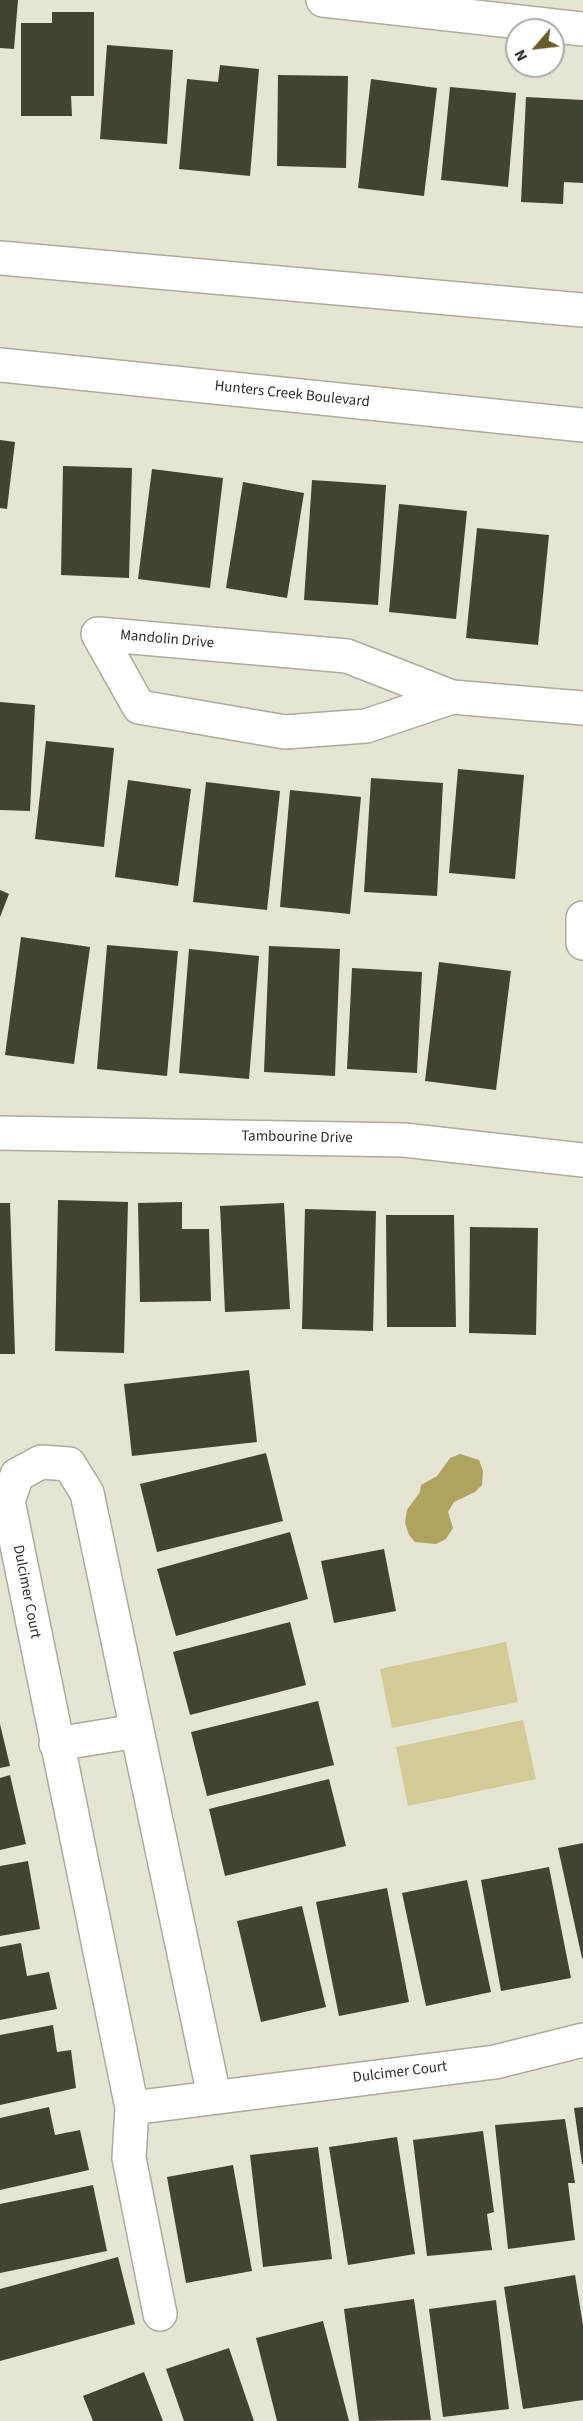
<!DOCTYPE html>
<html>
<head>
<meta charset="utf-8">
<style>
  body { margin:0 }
  #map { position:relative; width:583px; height:2421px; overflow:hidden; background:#e6e4d2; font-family:"Source Sans 3",sans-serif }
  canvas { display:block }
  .north { position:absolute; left:505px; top:18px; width:60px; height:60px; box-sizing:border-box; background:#fff; border:2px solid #ababa8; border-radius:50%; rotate:242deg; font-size:16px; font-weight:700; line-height:24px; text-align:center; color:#2e2d26 }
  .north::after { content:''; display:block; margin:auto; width:21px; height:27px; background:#645b28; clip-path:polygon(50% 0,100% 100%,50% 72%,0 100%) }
</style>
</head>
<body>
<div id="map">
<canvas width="583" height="2421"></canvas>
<div class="north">N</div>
</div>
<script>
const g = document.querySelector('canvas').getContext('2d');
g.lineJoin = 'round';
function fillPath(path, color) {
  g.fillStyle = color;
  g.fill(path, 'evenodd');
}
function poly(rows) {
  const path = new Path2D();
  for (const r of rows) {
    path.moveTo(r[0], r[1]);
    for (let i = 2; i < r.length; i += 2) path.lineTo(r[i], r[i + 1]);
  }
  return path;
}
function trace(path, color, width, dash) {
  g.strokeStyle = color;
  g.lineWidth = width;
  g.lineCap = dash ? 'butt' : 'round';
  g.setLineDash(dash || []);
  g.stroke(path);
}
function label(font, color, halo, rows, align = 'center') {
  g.font = font + ' "Source Sans 3",sans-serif';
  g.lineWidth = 6;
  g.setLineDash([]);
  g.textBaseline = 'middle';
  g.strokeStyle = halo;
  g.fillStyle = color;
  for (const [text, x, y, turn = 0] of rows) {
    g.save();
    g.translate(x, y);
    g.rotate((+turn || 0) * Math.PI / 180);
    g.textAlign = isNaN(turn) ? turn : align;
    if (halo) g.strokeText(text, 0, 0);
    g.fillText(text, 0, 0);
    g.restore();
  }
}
const green = poly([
  [506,1642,518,1702,392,1728,380,1669],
  [523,1720,536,1779,408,1806,396,1747]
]);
const water = poly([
  [460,1454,479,1460,483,1471,482,1485,475,1492,454,1502,448,1512,453,1528,446,1539,436,1544,415,1542,409,1535,405,1523,407,1510,420,1492,421,1485,437,1476,450,1458]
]);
const building = poly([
  [0,0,18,0,14,49,0,48],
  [52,12,94,12,94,96,71,96,72,116,21,116,21,23,52,23],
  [107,45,173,50,167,144,100,139],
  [220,65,259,69,250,176,179,169,187,79,218,82],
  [278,75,348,76,346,168,277,166],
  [371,79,437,88,424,196,358,188],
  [450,87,516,93,508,187,441,180],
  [526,97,583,100,583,183,564,182,563,204,521,202],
  [0,440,15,442,7,509,0,508],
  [63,466,132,468,129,578,61,575],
  [152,469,223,478,210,588,138,579],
  [312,480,386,485,378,605,304,600],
  [243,482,304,493,287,598,226,588],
  [399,504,467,511,456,619,389,612],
  [477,528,549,535,538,645,466,638],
  [0,702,35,705,30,811,0,810],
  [46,741,114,748,104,847,35,839],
  [458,769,524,775,515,879,449,873],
  [371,778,443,783,437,896,364,892],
  [128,780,191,789,178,886,115,877],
  [206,782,280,791,267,910,193,902],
  [290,790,361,797,350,914,280,907],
  [0,890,9,894,0,917],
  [21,937,90,947,74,1064,5,1055],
  [107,945,178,951,167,1076,97,1069],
  [269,946,340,949,335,1076,264,1072],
  [189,949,259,956,249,1079,179,1073],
  [439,962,511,971,496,1090,425,1081],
  [352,968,422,972,417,1073,347,1069],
  [58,1200,128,1202,124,1353,55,1351],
  [182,1202,182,1229,209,1229,211,1301,140,1302,138,1203],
  [0,1203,10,1203,15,1354,0,1354],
  [284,1203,290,1309,225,1312,220,1206],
  [305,1209,376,1211,373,1331,302,1329],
  [386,1215,454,1215,456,1327,387,1327],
  [470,1227,538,1228,536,1335,469,1333],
  [249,1370,257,1442,132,1456,124,1384],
  [266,1453,283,1521,157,1552,140,1484],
  [290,1532,308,1599,176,1636,157,1569],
  [384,1549,396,1611,334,1623,321,1561],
  [290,1622,306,1685,190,1715,173,1652],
  [318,1701,334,1765,207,1796,191,1732],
  [0,1724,10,1766,0,1768],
  [10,1775,26,1844,0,1850,0,1778],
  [329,1779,346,1846,225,1876,209,1809],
  [583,1843,583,1958,582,1958,558,1848],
  [28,1861,40,1929,0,1936,0,1866],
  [549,1867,571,1978,501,1991,481,1880],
  [467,1880,491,1992,426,2006,402,1893],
  [387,1888,409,2002,339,2016,316,1902],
  [302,1906,326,2007,261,2022,237,1921],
  [21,1943,27,1976,49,1972,57,2009,0,2020,0,1947],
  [53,2025,57,2052,71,2050,76,2088,0,2105,0,2035],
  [49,2107,55,2135,80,2130,89,2170,0,2190,0,2118],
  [583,2107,583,2164,582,2164,574,2108],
  [565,2119,575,2183,568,2183,575,2240,508,2249,495,2125],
  [483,2131,494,2212,487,2214,492,2250,427,2256,413,2140],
  [397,2137,415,2254,348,2265,329,2147],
  [318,2147,332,2259,263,2267,250,2155],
  [233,2165,252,2271,186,2283,167,2177],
  [93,2185,107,2251,0,2273,0,2204],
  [118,2257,135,2324,0,2361,0,2289],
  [575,2275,583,2325,583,2400,523,2409,504,2287],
  [414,2299,431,2420,359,2421,344,2309],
  [496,2300,509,2409,443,2417,429,2309],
  [323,2321,349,2421,277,2421,256,2338],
  [229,2348,254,2421,184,2421,166,2369],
  [144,2372,163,2421,93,2421,83,2396]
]);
const minor = poly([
  [323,0,583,29],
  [452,697,366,726,285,732,139,707,98,634,347,656,452,697,583,708],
  [583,918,583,943],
  [0,1133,404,1140,583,1160],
  [56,1744,137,1731],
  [132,2108,495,2062,583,2040],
  [160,2314,129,2158,132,2108,8,1501,17,1475,41,1462,69,1464,87,1493,214,2096]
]);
const tertiary = poly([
  [0,258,583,310],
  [0,365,583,425]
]);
const streetNames = [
  ["Hunters Creek Boulevard",292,395,6],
  ["Mandolin Drive",167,640,5],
  ["Tambourine Drive",297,1138,1],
  ["Dulcimer Court",26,1592,79],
  ["Dulcimer Court",400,2073,-7]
];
fillPath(green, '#d3ca95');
fillPath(water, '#afa360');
fillPath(building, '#444233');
trace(minor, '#adab9a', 36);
trace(tertiary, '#adab9a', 36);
trace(minor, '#fff', 33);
trace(tertiary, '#fff', 33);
label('15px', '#2e2d26', '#fff', streetNames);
</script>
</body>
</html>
